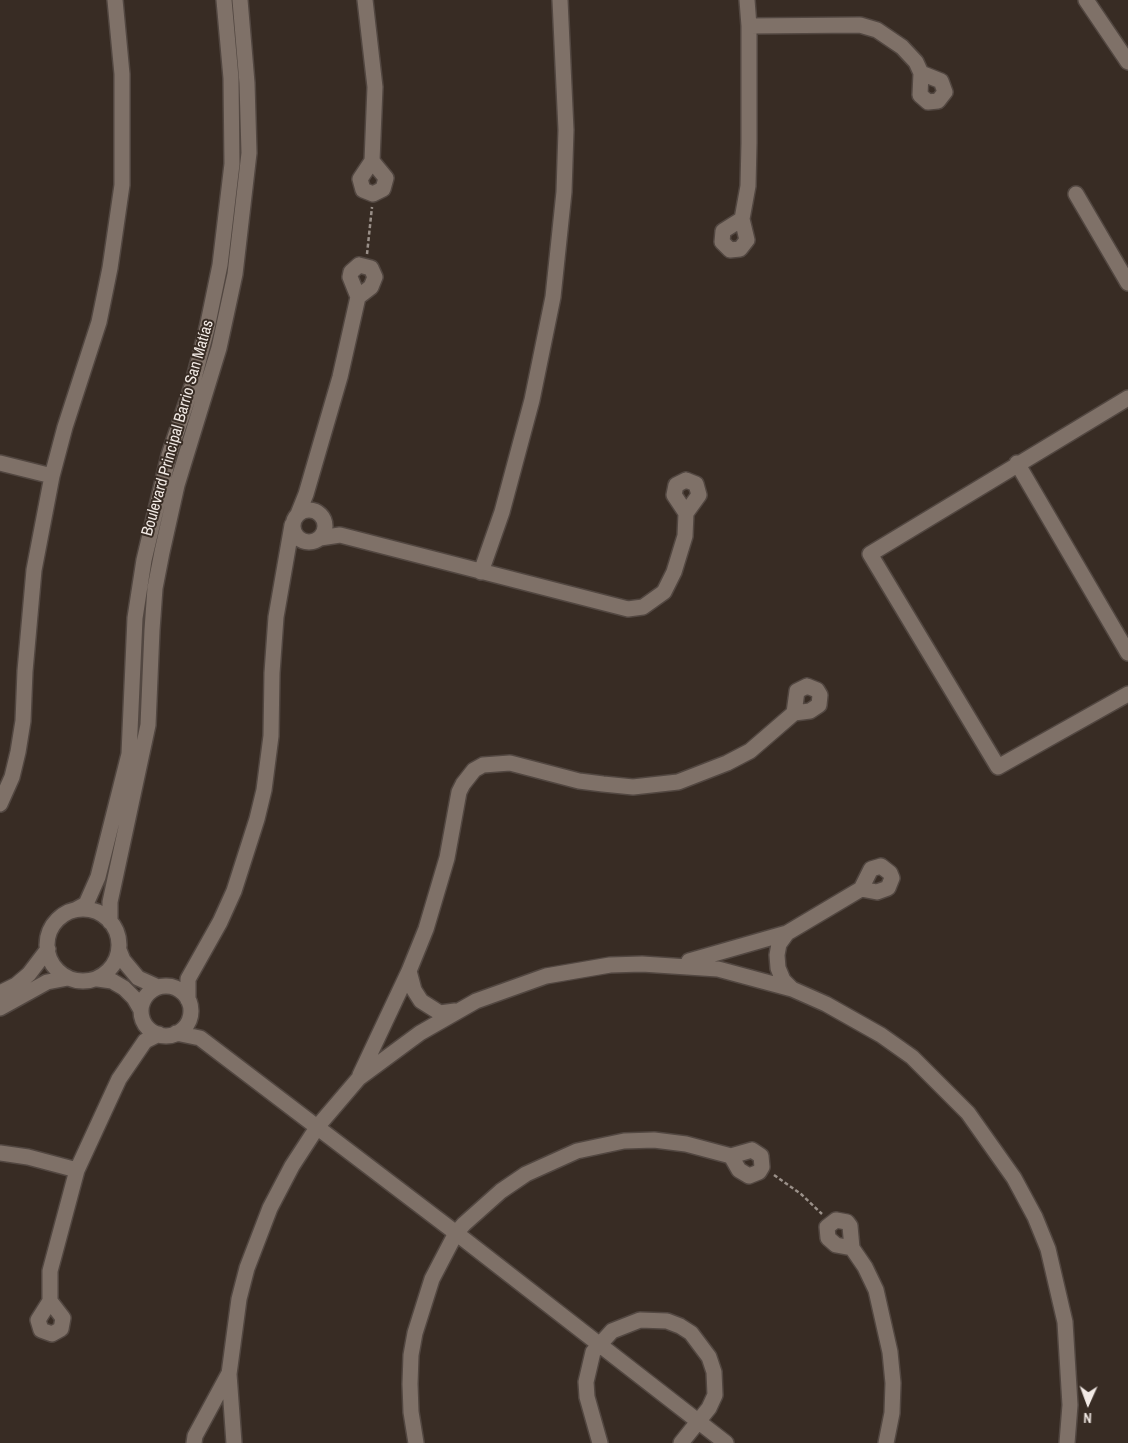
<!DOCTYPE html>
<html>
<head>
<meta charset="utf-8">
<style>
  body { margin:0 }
  #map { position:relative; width:1128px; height:1443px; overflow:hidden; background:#382c24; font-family:"Archivo Narrow",sans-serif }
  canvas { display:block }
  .north { position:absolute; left:1063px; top:1378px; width:50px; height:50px; -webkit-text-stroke:4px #382c24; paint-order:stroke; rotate:182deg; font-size:14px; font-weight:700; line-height:20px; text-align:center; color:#f2eae5 }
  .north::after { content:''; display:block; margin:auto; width:18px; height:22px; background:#f2eae5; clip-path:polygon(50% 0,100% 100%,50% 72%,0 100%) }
</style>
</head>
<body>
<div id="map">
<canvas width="1128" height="1443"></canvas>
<div class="north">N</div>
</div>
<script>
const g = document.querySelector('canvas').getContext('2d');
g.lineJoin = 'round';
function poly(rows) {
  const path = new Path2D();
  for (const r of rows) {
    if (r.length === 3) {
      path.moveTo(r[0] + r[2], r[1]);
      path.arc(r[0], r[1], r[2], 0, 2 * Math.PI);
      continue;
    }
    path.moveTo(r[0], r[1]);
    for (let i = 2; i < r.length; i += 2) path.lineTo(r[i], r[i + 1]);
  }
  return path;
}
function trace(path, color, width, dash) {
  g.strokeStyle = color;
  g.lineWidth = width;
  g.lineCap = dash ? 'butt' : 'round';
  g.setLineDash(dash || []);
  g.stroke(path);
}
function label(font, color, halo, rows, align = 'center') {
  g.font = font + ' "Archivo Narrow",sans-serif';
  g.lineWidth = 4;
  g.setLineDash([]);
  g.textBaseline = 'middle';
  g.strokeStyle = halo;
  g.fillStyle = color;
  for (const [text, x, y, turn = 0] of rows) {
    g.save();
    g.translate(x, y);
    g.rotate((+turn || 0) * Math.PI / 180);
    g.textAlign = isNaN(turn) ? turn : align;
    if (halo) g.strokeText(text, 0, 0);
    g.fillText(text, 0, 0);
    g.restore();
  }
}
const path = poly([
  [367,254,372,207],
  [774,1175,801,1194,822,1214]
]);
const minor = poly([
  [365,0,375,87,372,161],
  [1086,0,1128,62],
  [749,26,860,25,877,30,902,47,916,62,921,73],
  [921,73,941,81,945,92,938,101,928,102,920,95,921,73],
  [372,161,386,178,383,189,373,194,363,190,360,179,372,161],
  [1076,194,1128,283],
  [742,219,748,186,749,143,749,26,747,0],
  [742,219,747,240,740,249,730,250,722,242,723,231,742,219],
  [359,265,371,268,375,277,371,287,358,297,350,277,351,272,359,265],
  [1128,398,870,554,998,767,1128,694],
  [0,463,52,476],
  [1017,463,1128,653],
  [686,480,696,484,699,495,686,513,674,495,676,485,686,480],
  [309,526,16],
  [298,514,306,494,340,377,358,297],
  [320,538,340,535,628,609,643,607,664,592,674,572,685,536,686,513],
  [481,572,502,512,532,400,553,297,564,192,566,130,560,0],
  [807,686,817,690,820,695,819,705,810,711,794,713,797,691,807,686],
  [0,804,12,777,18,752,23,721,25,671,34,570,52,476,65,427,99,322,110,268,122,185,122,74,115,0],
  [881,866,890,873,892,878,888,888,877,892,861,889,871,869,881,866],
  [83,945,36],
  [75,910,86,904,98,877,129,754,135,618,144,560,169,455,192,386,207,328,220,265,232,164,231,78,224,0],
  [110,922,110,902,148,725,152,630,155,588,162,552,177,485,219,348,235,274,249,153,247,83,240,0],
  [787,933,779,944,777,955,778,968,783,980,792,989],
  [119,950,123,960,138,978,158,987],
  [689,961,787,933,861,889],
  [409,971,414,990,421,1001,440,1013,455,1011],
  [98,979,112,981,124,988,134,998,141,1010],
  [166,1011,25],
  [0,993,16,985,29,974,48,949],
  [188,1000,188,979,220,922,234,891,257,819,264,790,271,736,272,673,276,617,292,525],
  [0,1008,47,982,68,978],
  [176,1033,200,1038,456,1233,726,1443],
  [360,1075,409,971,426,929,447,858,459,792,463,784,474,770,483,765,510,763,579,781,603,784,633,787,678,782,727,763,750,751,794,713],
  [752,1150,761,1156,762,1167,759,1172,749,1176,739,1170,731,1156,752,1150],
  [0,1153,28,1157,77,1170],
  [836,1220,847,1222,850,1226,852,1248,836,1245,828,1238,827,1227,836,1220],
  [852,1248,865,1267,876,1290,890,1352,893,1383,892,1413,886,1443],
  [50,1301,50,1271,77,1170,119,1079,145,1041,159,1034],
  [50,1301,63,1318,61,1329,52,1334,41,1330,38,1320,50,1301],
  [194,1443,195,1436,228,1375],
  [234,1443,229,1374,239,1299,247,1268,270,1208,292,1166,318,1126,359,1078,420,1033,476,1001,546,976,610,965,642,964,718,969,792,989,826,1004,881,1035,912,1057,968,1113,1014,1178,1035,1217,1048,1249,1065,1322,1070,1405,1067,1443],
  [416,1443,411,1412,410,1384,411,1355,415,1333,432,1279,456,1233,464,1224,501,1191,526,1174,577,1151,624,1141,654,1140,686,1144,731,1156],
  [600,1443,587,1397,586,1382,593,1352,612,1331,640,1320,667,1321,680,1326,691,1333,709,1357,714,1372,715,1395,709,1408,681,1443]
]);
const streetNames = [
  ["Boulevard Principal Barrio San Matías",178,428,-74]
];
trace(minor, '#524741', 18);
trace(path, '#9a9089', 2.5, [4, 2.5]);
trace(minor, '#7f7168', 15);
label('16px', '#f2eae5', '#382c24', streetNames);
</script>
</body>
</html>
